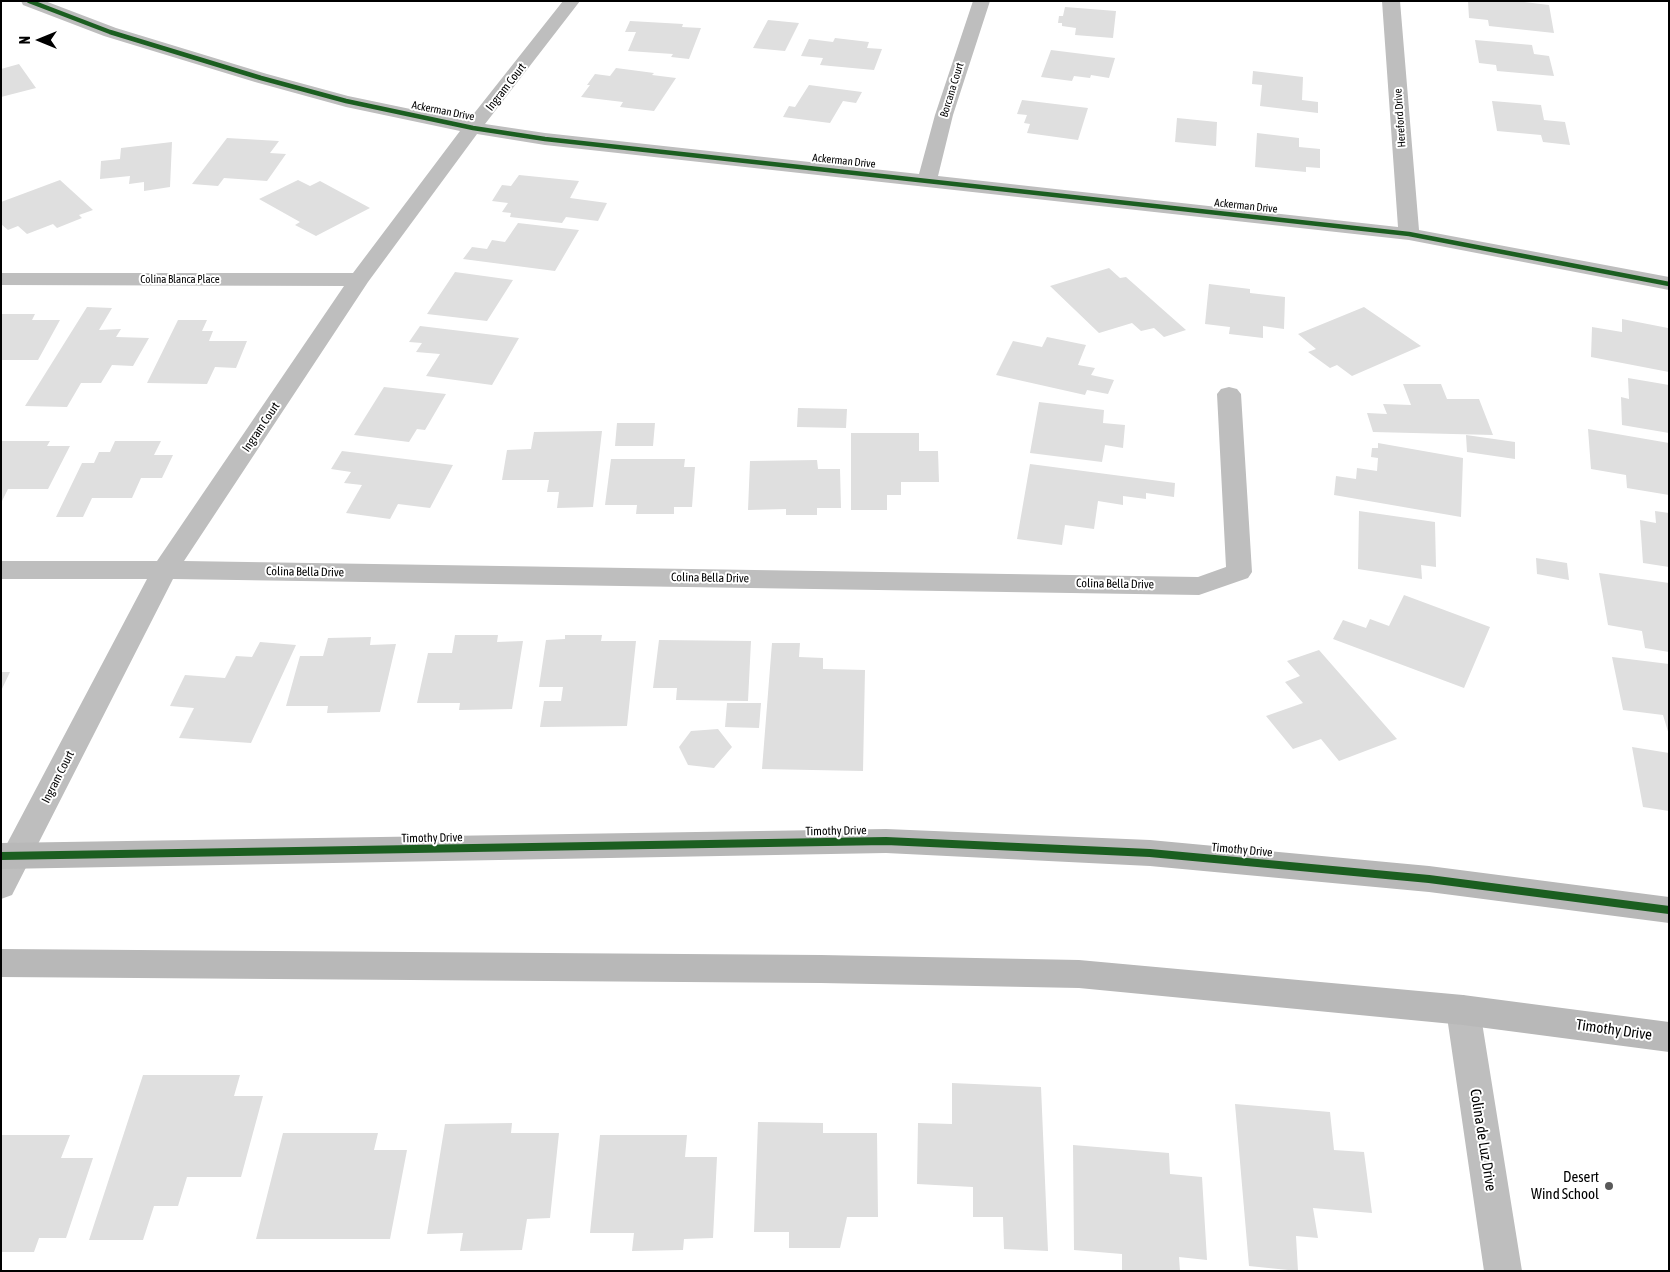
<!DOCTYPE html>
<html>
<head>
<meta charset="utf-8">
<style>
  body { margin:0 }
  #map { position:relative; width:1670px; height:1272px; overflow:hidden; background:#fff; font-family:"Asap Condensed",sans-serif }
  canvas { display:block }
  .frame { position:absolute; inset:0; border:2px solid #000; pointer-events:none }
  .north { position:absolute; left:15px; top:15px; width:50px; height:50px; -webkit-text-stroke:4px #fff; paint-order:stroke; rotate:270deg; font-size:14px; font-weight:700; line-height:20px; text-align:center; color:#000 }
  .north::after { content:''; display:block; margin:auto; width:18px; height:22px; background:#000; clip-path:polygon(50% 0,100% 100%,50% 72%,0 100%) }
</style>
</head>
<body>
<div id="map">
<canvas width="1670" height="1272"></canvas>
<div class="frame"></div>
<div class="north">N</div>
</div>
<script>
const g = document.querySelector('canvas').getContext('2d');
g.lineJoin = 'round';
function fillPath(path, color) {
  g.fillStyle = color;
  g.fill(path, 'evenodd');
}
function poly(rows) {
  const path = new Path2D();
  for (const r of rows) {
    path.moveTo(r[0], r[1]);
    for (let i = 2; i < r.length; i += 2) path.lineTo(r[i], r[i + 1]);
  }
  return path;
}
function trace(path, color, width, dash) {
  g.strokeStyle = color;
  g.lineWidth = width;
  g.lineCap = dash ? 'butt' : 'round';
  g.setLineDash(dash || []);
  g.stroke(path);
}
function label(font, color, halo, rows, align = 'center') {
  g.font = font + ' "Asap Condensed",sans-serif';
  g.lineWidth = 4;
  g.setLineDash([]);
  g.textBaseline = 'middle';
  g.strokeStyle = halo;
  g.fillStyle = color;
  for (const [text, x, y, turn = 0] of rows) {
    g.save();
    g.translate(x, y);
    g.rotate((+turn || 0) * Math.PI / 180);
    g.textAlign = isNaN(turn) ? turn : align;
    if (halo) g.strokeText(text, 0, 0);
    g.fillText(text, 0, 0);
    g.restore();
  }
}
const building = poly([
  [1468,1,1516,1,1549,5,1554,33,1489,26,1488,20,1469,18],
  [1065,7,1116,11,1113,38,1075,35,1076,28,1062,26,1062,23,1058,23,1059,16,1063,16],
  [768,20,799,23,785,51,753,48],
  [630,21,683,24,682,27,701,28,689,59,671,57,673,54,628,51,636,32,625,32],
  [835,38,869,42,867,48,882,49,874,70,820,65,823,58,801,56,809,39,833,42],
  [1475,40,1532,45,1534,54,1549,56,1554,76,1497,71,1496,65,1479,63],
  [1051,50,1115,58,1109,78,1091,75,1090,78,1074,76,1072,81,1041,77],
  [19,64,36,88,1,97,1,69],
  [616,68,654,73,652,75,676,78,654,111,620,107,623,102,581,97,590,85,587,85,595,74,610,76],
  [1253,71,1303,77,1302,100,1318,102,1318,113,1260,106,1262,85,1252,84],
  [809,85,862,92,856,103,843,101,830,123,783,117,789,106,795,107],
  [1022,100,1088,108,1078,140,1027,133,1030,124,1024,123,1027,115,1017,114],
  [1492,101,1541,105,1544,120,1565,122,1570,145,1543,142,1541,135,1497,131],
  [1177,118,1217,122,1216,146,1175,142],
  [1257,133,1299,138,1299,147,1320,149,1320,168,1306,167,1306,172,1255,167],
  [227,138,279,141,270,153,286,154,267,181,224,178,218,186,192,184],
  [172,142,170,187,144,191,144,182,129,184,130,176,100,179,101,161,120,159,121,148],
  [519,175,579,181,570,198,607,203,598,221,566,217,562,223,510,217,511,213,502,212,508,203,492,201,502,185,511,186],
  [60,180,93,210,79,215,82,218,57,228,53,224,27,234,18,226,8,230,1,224,1,202],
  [298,180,310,186,320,181,370,208,316,236,295,225,300,222,259,199],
  [518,223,579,230,555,271,463,259,472,247,487,249,492,240,505,242],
  [1109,268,1120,278,1126,277,1186,330,1164,337,1154,328,1141,331,1132,323,1099,333,1050,286],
  [455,272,513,280,487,321,427,314],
  [1209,284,1250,289,1250,293,1285,297,1284,329,1263,326,1263,338,1229,334,1230,327,1205,324],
  [87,307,112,308,99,330,121,329,116,337,149,338,133,366,112,365,101,383,81,383,67,407,25,406],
  [1364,307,1421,346,1352,376,1337,365,1330,368,1308,352,1316,349,1298,334],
  [2,314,35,314,32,320,60,320,38,360,1,360],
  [1622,319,1668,328,1669,372,1591,357,1592,327,1622,332],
  [178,320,207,320,202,331,213,331,209,341,247,341,236,368,215,367,207,384,147,383],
  [420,326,519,338,492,385,426,376,440,354,416,352,422,343,409,342],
  [1047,337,1086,345,1078,365,1095,368,1091,375,1114,380,1108,394,1087,390,1085,395,996,375,1013,341,1042,347],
  [1628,378,1669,385,1669,433,1622,425,1621,397,1629,399],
  [1403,384,1441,384,1447,399,1479,399,1493,435,1373,432,1367,413,1387,414,1383,404,1411,405],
  [384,387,446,394,425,430,417,429,409,442,354,435],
  [1039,402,1104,410,1103,423,1125,425,1123,448,1105,445,1102,462,1030,453],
  [798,408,847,409,846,428,797,427],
  [617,423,655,423,653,446,615,446],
  [1588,429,1669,443,1669,495,1627,488,1626,475,1591,469],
  [602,431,593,507,557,508,559,492,547,492,549,480,502,480,507,450,531,449,534,432],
  [851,433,919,433,919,451,938,451,939,482,901,482,901,495,887,495,887,510,851,510],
  [1466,435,1515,442,1515,459,1467,452],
  [1,441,50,441,47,446,70,446,48,489,8,489,1,503],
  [115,441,161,441,154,455,173,455,162,478,141,478,132,498,92,498,83,517,56,517,82,463,94,463,99,452,110,452],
  [1378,443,1463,458,1461,517,1334,495,1336,476,1356,479,1357,468,1377,471,1378,458,1371,457,1372,448,1378,448],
  [342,451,453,465,430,508,398,504,390,519,346,513,362,485,344,483,351,472,331,469],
  [611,459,685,459,684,467,695,467,692,507,674,507,674,514,636,514,637,505,605,505],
  [817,460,818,469,840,469,841,508,817,508,817,515,786,515,786,509,748,510,750,461],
  [1030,464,1175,483,1174,497,1146,493,1146,499,1123,496,1123,505,1098,501,1094,529,1065,525,1062,545,1017,539],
  [1359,511,1435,522,1436,567,1421,565,1422,579,1358,569],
  [1655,511,1669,513,1669,567,1643,563,1640,520,1656,523],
  [1536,558,1567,563,1569,580,1537,574],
  [1599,573,1669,583,1669,652,1645,648,1642,631,1608,625],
  [1404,595,1490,627,1464,688,1333,639,1343,620,1366,628,1370,619,1389,626],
  [455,635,498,635,497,642,523,641,512,709,459,710,460,703,417,703,428,653,452,653],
  [565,635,602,635,601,641,636,641,627,726,540,727,544,701,561,701,563,687,539,687,546,640,565,639],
  [371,637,370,645,396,644,380,712,327,713,328,706,286,706,300,656,323,656,328,638],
  [659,640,751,641,748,701,676,700,677,688,653,688],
  [260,642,296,645,251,743,179,738,194,708,170,706,185,675,225,678,236,656,252,657],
  [772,643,800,643,799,657,823,658,823,669,865,670,863,771,762,769],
  [1319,650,1397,739,1339,761,1321,739,1293,749,1266,716,1303,703,1285,682,1300,676,1287,661],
  [1612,657,1669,664,1669,735,1663,715,1623,710],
  [1,672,10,672,1,691],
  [727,703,761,703,759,728,725,727],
  [718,729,732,747,714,768,688,765,679,747,691,731],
  [1632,747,1669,753,1669,811,1643,807],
  [143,1075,240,1075,234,1096,263,1096,241,1177,187,1177,178,1206,154,1206,143,1240,89,1240],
  [952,1083,1041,1087,1048,1251,1004,1249,1003,1217,973,1217,973,1187,917,1184,918,1123,952,1124],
  [1235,1104,1330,1112,1334,1150,1364,1152,1372,1213,1313,1208,1318,1238,1296,1236,1298,1271,1249,1266],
  [758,1122,823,1123,823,1133,877,1133,878,1217,847,1217,840,1248,789,1248,789,1232,754,1232],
  [512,1123,511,1133,559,1133,550,1218,527,1219,522,1250,460,1251,463,1233,427,1234,445,1124],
  [283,1133,378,1133,374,1150,407,1150,390,1239,256,1239],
  [1,1135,70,1135,61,1158,93,1158,66,1238,39,1238,34,1252,1,1252],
  [600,1135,687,1135,685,1157,717,1157,713,1238,684,1239,683,1250,632,1251,634,1233,590,1233],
  [1073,1145,1169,1153,1170,1174,1202,1177,1207,1260,1179,1257,1180,1271,1122,1271,1122,1254,1074,1250]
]);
const street = poly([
  [21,1,45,1,116,28,267,74,348,96,468,121,563,1,580,1,485,124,545,133,919,174,935,115,973,1,990,1,953,115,938,176,1398,227,1382,1,1400,1,1419,230,1669,277,1669,290,1409,240,545,145,477,134,368,282,184,561,1198,577,1226,567,1217,394,1221,389,1229,387,1237,389,1241,394,1252,572,1248,578,1199,595,173,579,12,895,1,899,1,855,147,579,1,579,1,561,157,561,344,286,1,285,1,273,353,273,460,131,346,107,255,82,104,36,23,5,21,1],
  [1463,995,1475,1000,1480,1010,1522,1271,1484,1271,1446,1010,1451,1000,1463,995]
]);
const secondary = poly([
  [886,829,1150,840,1429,866,1669,897,1669,923,1429,892,1150,866,886,853,1,869,1,843,886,829],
  [1,949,821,955,1079,960,1463,995,1669,1022,1669,1052,1463,1025,1079,988,821,983,1,977,1,949]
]);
const cyclewayFar1 = poly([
  [29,1,110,32,261,78,346,101,473,128,545,139,1409,234,1669,284]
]);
const cycleway = poly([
  [1,856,886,841,1150,853,1429,879,1669,910]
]);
const markers = [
  [1609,1186,5,"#595959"]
];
const farStreetnames = [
  ["Borcana Court",952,90,-73],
  ["Ackerman Drive",443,111,11],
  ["Hereford Drive",1400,118,-94],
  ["Ackerman Drive",844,161,6],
  ["Ackerman Drive",1246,206,6],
  ["Colina Blanca Place",180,280]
];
const streetNames = [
  ["Ingram Court",506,87,-52],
  ["Ingram Court",261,427,-56],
  ["Colina Bella Drive",305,572,1],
  ["Colina Bella Drive",710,578,1],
  ["Colina Bella Drive",1115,584,1],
  ["Ingram Court",58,777,-63],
  ["Timothy Drive",836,831,-1],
  ["Timothy Drive",432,838,-1],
  ["Timothy Drive",1242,850,5]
];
const nearStreetnames = [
  ["Timothy Drive",1614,1030,8],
  ["Colina de Luz Drive",1483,1140,81]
];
const nearPoinames = [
  ["Desert",1599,1177],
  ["Wind School",1599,1194]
];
fillPath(building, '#dfdfdf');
fillPath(street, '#bebebe');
fillPath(secondary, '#b8b8b8');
trace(cyclewayFar1, '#1b5e20', 4.5);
trace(cycleway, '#1b5e20', 8);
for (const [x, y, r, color] of markers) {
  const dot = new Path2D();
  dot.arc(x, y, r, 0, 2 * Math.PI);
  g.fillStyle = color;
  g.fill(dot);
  trace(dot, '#fff', 2);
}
label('11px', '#000', '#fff', farStreetnames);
label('12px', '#000', '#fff', streetNames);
label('15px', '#000', '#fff', nearStreetnames);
label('15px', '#000', '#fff', nearPoinames, 'right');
</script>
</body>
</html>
